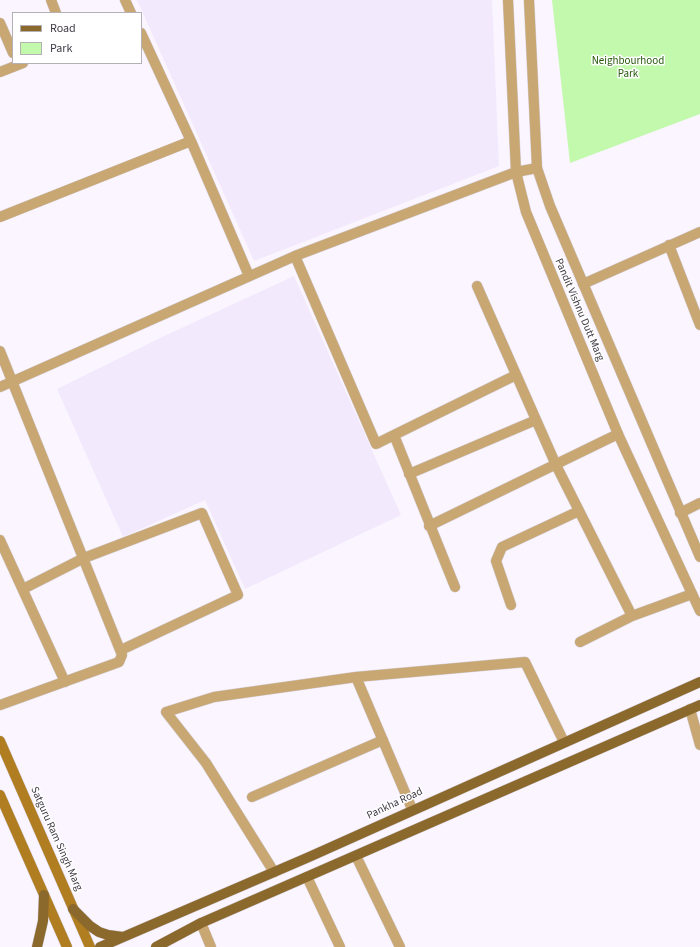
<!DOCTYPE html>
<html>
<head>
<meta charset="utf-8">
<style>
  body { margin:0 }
  #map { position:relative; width:700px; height:947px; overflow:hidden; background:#faf5ff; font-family:"Source Sans 3",sans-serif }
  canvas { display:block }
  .legend { position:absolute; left:12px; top:12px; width:130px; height:52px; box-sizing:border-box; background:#fff; border:1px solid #b3b1b4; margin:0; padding:5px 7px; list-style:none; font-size:12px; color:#403b44 }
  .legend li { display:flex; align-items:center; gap:8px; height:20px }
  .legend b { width:20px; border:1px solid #b3b1b4 }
</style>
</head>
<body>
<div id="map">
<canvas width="700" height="947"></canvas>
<ul class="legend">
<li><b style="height:5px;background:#8b682b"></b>Road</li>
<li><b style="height:11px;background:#c2f9ad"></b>Park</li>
</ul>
</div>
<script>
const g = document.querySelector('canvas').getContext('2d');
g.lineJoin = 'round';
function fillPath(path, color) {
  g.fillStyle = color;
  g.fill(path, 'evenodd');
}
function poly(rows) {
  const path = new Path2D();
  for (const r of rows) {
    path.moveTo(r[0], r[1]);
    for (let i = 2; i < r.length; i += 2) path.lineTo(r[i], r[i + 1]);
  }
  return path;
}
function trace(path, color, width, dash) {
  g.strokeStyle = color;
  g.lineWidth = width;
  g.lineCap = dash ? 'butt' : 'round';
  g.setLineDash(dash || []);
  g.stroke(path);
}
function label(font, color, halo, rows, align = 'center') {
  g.font = font + ' "Source Sans 3",sans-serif';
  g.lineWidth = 3;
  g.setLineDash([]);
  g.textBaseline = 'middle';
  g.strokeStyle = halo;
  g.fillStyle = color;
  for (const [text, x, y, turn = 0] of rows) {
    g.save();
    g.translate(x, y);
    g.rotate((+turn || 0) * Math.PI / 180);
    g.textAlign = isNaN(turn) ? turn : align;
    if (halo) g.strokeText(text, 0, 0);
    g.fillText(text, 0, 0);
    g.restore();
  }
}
const built = poly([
  [137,0,492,0,499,166,254,261],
  [294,276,401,515,245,589,205,500,123,537,57,389,162,337]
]);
const green = poly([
  [552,0,700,0,700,114,570,163]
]);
const minor = poly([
  [51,0,56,13],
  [125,0,131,13],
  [0,23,13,53],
  [141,33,191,141,249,276],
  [0,72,23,63],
  [0,217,191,141],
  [669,245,700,325],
  [295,256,376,444,394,435,455,587],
  [583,284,700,232],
  [477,286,556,465,632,616],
  [0,351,122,655,119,662,0,705],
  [0,387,295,256,516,172,537,168],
  [394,435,516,375],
  [409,474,536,420],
  [680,513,700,503],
  [429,526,618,434],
  [0,540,65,682],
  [23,589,84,558,202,513,238,595,121,650],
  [511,605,496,561,502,547,579,511],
  [580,642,632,616,692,594],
  [356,677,412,809],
  [690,709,700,745],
  [252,797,383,740],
  [356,856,400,947],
  [274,872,206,763,166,712,214,697,356,677,525,662,564,742],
  [307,877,340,947],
  [201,923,211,947]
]);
const tertiary = poly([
  [508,0,516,172,526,212,618,434,700,611],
  [529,0,537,168,550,206,700,557]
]);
const secondary = poly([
  [0,741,90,947],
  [0,795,67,947]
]);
const primary = poly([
  [73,909,90,926,99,932,108,935,123,937],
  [37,947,43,921,44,895],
  [100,947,309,857,700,682],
  [156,947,201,923,700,705]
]);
const parkNames = [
  ["Neighbourhood",628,62],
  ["Park",628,75]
];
const streetNames = [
  ["Pandit Vishnu Dutt Marg",579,310,67],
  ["Pankha Road",395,804,-25],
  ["Satguru Ram Singh Marg",56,839,66]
];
fillPath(built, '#f3e9fc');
fillPath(green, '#c2f9ad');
trace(minor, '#d5d0da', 11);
trace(tertiary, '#d5d0da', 11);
trace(secondary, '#d5d0da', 11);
trace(primary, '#d5d0da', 11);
trace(minor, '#c8a773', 10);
trace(tertiary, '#c8a773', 10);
trace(secondary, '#b07e21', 10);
trace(primary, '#8b682b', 10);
label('11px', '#27580b', '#fff', parkNames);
label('11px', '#403b44', '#fff', streetNames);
</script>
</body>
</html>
